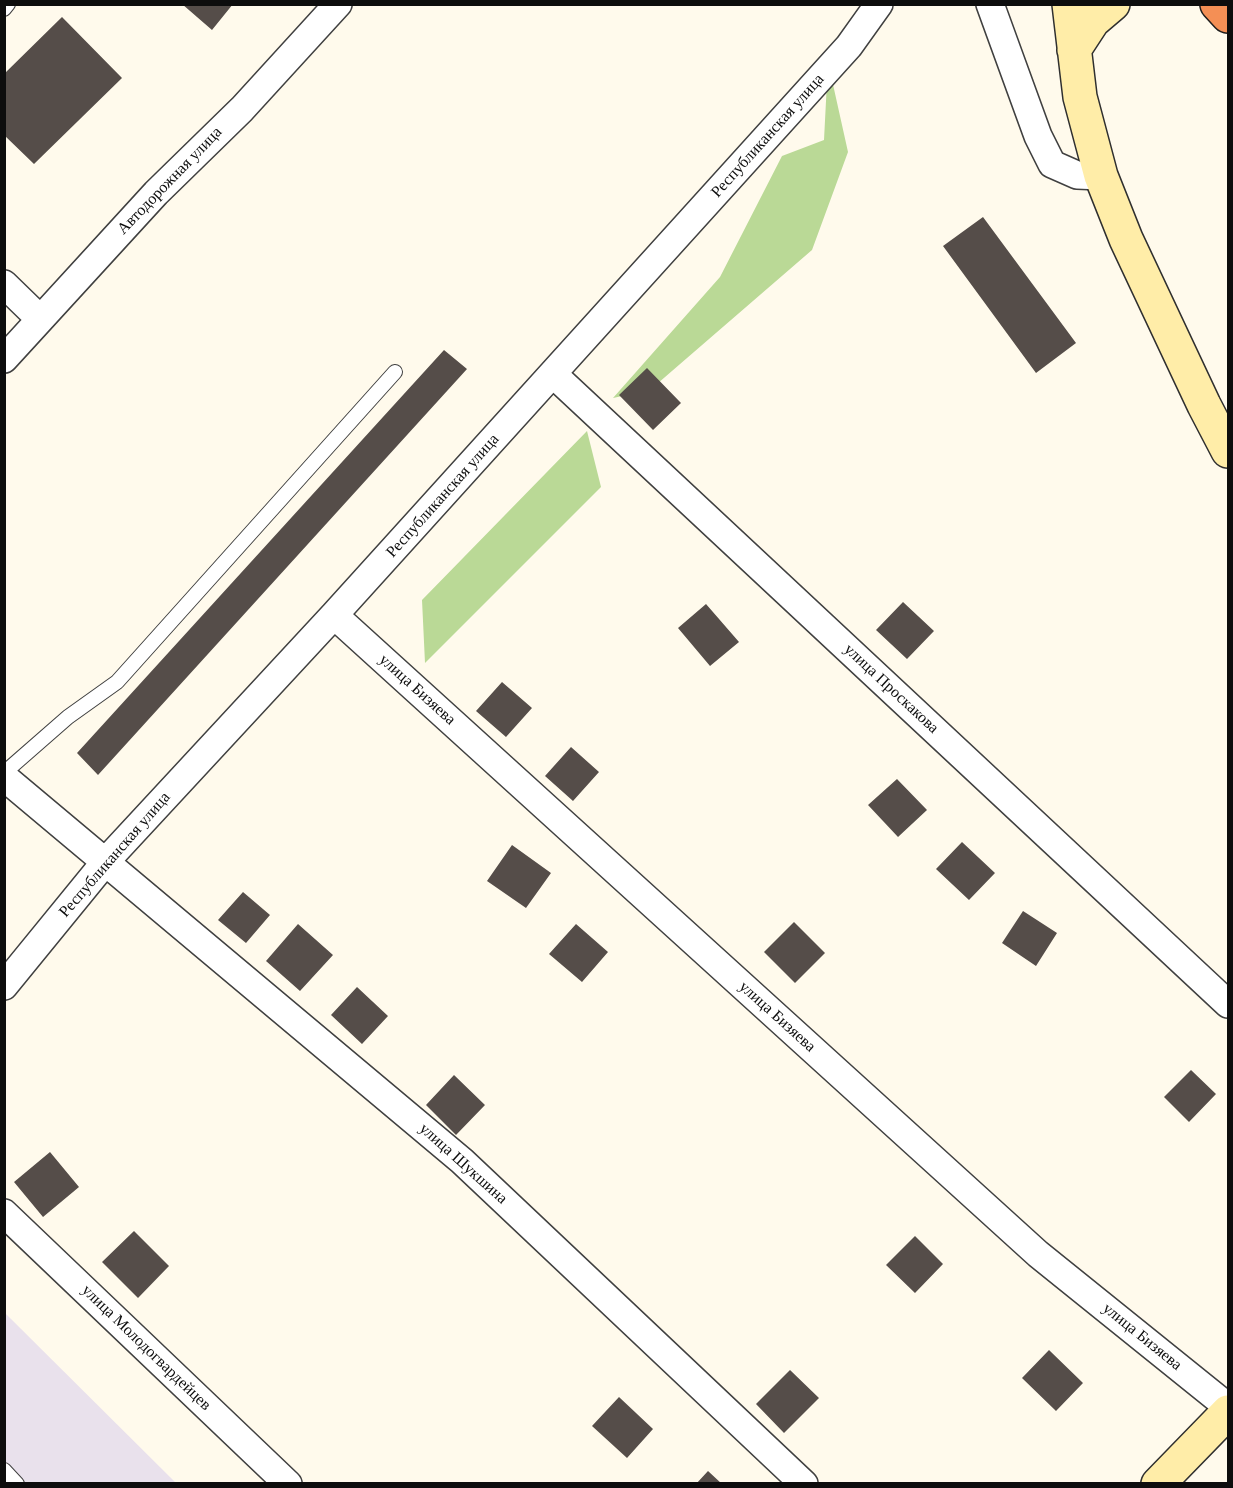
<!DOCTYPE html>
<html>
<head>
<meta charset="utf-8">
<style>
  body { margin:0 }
  #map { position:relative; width:1233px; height:1488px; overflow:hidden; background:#fffaec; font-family:"Times New Roman",serif }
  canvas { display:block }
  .frame { position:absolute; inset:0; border:6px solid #0d0d0d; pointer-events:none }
</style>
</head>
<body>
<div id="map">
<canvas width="1233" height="1488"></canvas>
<div class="frame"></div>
</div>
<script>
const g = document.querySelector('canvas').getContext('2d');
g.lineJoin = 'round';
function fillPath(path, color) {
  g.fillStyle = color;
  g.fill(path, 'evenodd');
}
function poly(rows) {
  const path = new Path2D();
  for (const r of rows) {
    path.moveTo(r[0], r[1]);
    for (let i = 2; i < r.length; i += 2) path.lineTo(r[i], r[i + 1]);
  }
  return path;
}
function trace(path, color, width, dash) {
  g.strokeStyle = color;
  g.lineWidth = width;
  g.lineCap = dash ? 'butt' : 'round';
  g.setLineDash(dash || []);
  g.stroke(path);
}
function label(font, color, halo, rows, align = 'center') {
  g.font = font + ' "Times New Roman",serif';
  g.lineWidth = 6;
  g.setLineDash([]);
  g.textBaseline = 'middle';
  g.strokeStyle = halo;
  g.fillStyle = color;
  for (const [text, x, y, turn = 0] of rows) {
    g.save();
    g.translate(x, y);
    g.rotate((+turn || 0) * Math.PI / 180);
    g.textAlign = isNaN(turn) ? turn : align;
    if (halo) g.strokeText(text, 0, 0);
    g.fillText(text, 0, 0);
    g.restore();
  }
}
const industrial = poly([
  [5,1313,176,1483,5,1483]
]);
const forest = poly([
  [828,62,848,152,812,250,650,390,613,398,720,277,782,156,824,140],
  [587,431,601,487,425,663,422,600]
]);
const building = poly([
  [182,4,233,4,212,30],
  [62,17,122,78,34,164,4,135,4,74],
  [983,217,1076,343,1036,373,943,246],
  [444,350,467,369,98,775,77,753],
  [647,368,681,403,653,430,619,395],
  [903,602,934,631,907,659,876,630],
  [706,604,739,642,710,666,678,628],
  [502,682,532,708,506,737,476,711],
  [571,747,599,772,573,801,545,776],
  [897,779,927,810,898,837,868,805],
  [962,842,995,873,969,900,936,869],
  [512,845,551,873,526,908,487,881],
  [243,892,270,915,246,943,218,920],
  [1023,911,1057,933,1036,966,1002,943],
  [794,922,825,953,795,983,764,952],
  [298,924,333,955,300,991,266,961],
  [576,924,608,952,582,982,549,954],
  [357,987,388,1016,362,1044,331,1015],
  [1191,1070,1216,1094,1189,1122,1164,1097],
  [454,1075,485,1105,456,1135,426,1105],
  [50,1152,79,1187,43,1217,14,1182],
  [134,1231,169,1266,138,1298,102,1262],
  [915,1236,943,1264,915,1293,886,1265],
  [1049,1350,1083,1383,1056,1411,1022,1378],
  [790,1370,819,1398,784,1433,756,1404],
  [619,1397,653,1429,627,1458,592,1426],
  [708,1471,722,1484,696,1484]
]);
const lane = poly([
  [4,9,8,4],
  [4,773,68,717,117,682,395,372],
  [4,1470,17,1484]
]);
const street = poly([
  [990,4,1038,136,1052,164,1077,175,1101,176],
  [4,284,40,319],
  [4,359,156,193,242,109,338,4],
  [553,374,1228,1004],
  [334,615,1038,1254,1228,1407],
  [4,777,462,1161,804,1484],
  [4,986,106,861,334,615,849,46,879,4],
  [4,1213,288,1484]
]);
const secondary = poly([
  [1069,4,1080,97,1101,176,1126,239,1204,405,1228,451],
  [1074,50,1093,21,1113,4],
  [1158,1484,1228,1412]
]);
const highway = poly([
  [1217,4,1228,16]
]);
const streetNames = [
  ["Республиканская улица",768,136,-48],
  ["Автодорожная улица",170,181,-46],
  ["Республиканская улица",443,496,-48],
  ["улица Проскакова",891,689,43],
  ["улица Бизяева",417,690,42],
  ["Республиканская улица",115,855,-49],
  ["улица Бизяева",777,1017,42],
  ["улица Шукшина",463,1164,42],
  ["улица Бизяева",1142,1337,39],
  ["улица Молодогвардейцев",146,1348,44]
];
fillPath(industrial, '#e9e1ec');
fillPath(forest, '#bad996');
fillPath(building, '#554d49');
trace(lane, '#404040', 16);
trace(street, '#404040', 30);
trace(secondary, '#2f2f2f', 36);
trace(highway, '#1e1e1e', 36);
trace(lane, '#fff', 14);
trace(street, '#fff', 27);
trace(secondary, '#ffeda8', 33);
trace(highway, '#f48f55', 33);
label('16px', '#0d0d0d', '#fff', streetNames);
</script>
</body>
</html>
